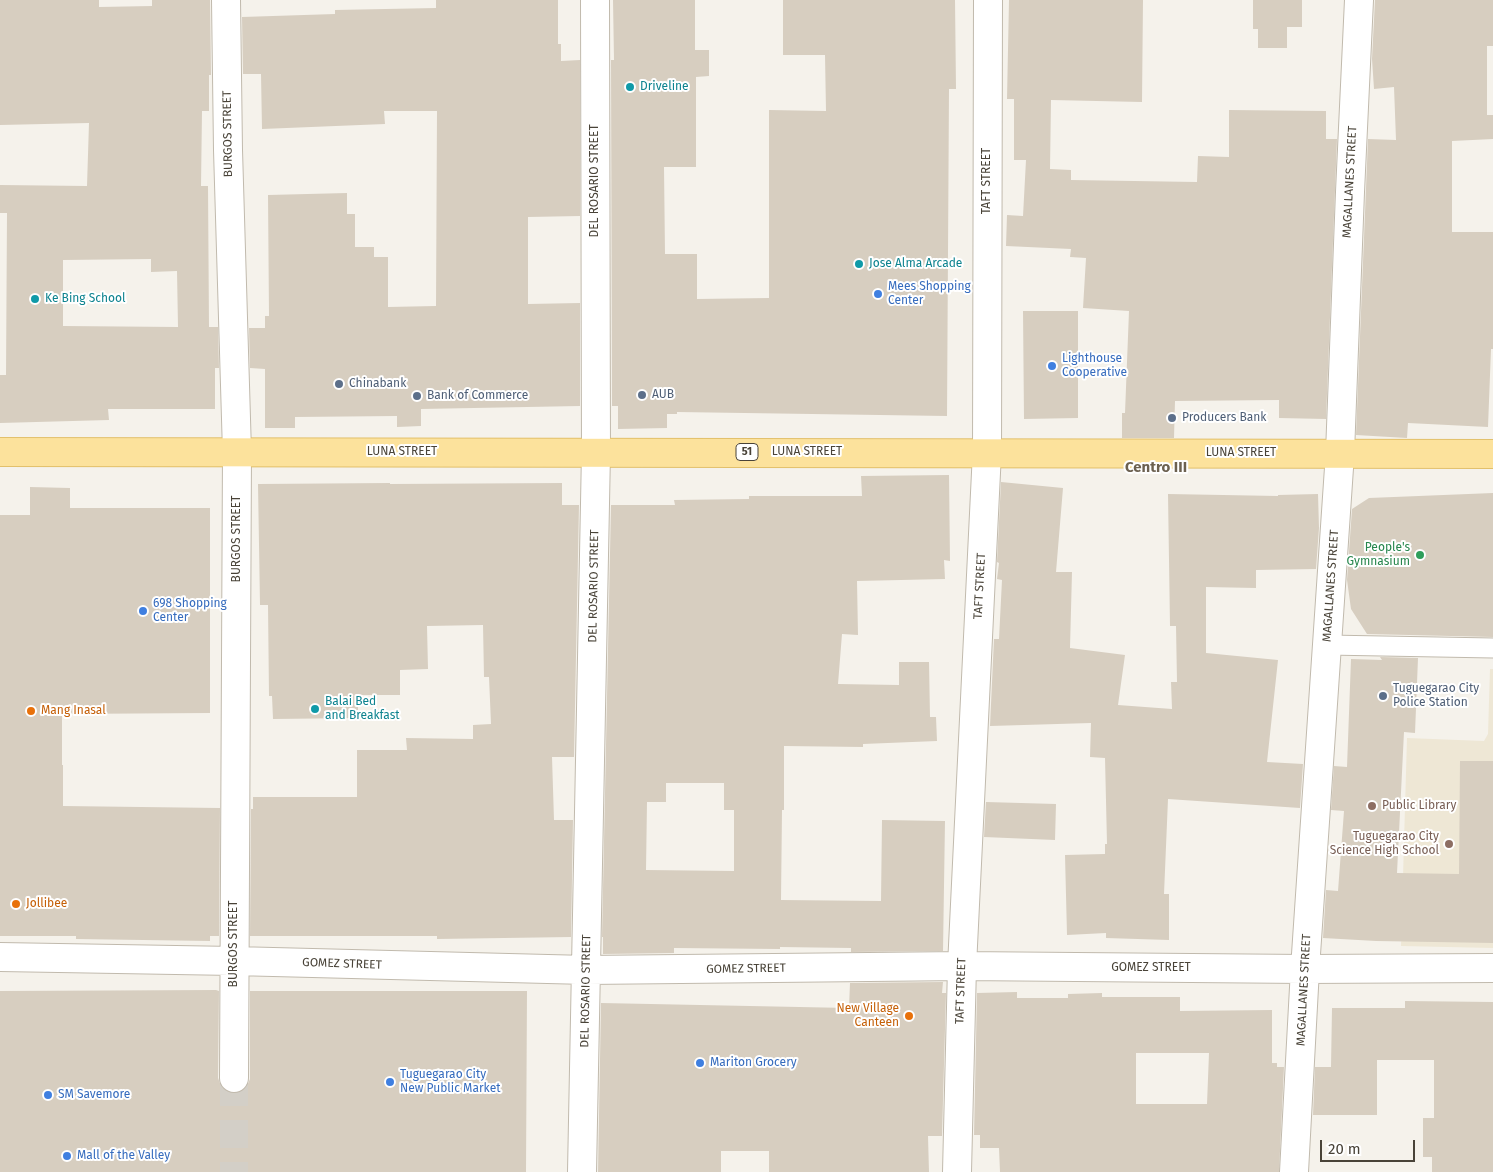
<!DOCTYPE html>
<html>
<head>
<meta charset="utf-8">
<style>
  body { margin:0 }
  #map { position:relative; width:1493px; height:1172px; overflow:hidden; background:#f5f2eb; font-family:"Fira Sans",sans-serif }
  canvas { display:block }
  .scale { position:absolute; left:1320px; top:1140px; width:95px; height:22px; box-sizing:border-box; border:2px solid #494338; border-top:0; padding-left:6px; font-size:15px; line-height:18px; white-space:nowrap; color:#494338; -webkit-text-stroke:4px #fff; paint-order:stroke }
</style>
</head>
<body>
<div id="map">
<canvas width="1493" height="1172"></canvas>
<div class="scale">20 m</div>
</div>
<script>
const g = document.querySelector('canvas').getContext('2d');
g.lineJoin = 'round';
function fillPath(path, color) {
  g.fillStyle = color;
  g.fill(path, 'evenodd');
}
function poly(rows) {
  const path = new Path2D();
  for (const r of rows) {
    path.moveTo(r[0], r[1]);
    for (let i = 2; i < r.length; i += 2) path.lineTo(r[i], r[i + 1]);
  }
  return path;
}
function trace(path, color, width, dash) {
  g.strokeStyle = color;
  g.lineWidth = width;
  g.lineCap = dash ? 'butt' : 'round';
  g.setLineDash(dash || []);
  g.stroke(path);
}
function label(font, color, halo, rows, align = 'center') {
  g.font = font + ' "Fira Sans",sans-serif';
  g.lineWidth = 4;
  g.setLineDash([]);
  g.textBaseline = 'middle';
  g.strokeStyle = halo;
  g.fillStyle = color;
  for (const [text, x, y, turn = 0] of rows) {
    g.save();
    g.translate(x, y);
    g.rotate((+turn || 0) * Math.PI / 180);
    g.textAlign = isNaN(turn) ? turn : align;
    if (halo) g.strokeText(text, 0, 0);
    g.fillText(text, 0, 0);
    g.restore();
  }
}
const education = poly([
  [1490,669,1493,669,1493,948,1401,946,1407,738,1484,741,1488,734]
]);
const building = poly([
  [0,0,99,0,99,7,152,6,152,0,210,0,211,75,209,75,209,111,202,111,201,186,208,186,209,327,218,327,219,368,215,368,215,409,108,409,109,420,0,423,0,375,6,375,7,213,0,213,0,185,87,186,89,123,0,125],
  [151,259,151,272,177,271,178,327,63,326,63,260],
  [436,0,558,0,558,44,561,44,561,61,580,60,580,216,528,217,528,304,580,303,580,406,421,409,421,426,397,427,397,416,295,417,295,428,265,428,265,369,250,368,249,328,265,328,265,316,269,316,268,195,347,193,347,214,355,214,355,247,374,247,374,257,388,257,388,307,436,306,437,111,384,111,385,124,262,129,261,74,243,74,242,17,335,14,335,10,436,8],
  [613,0,695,0,695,50,709,50,709,76,696,77,696,167,664,167,665,254,697,254,697,299,769,298,769,110,826,111,825,55,783,55,783,0,955,0,956,89,949,89,947,416,677,412,677,414,667,414,667,428,618,429,618,406,612,406,611,60,614,60],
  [1009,0,1143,0,1142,102,1051,100,1050,169,1071,170,1071,180,1197,182,1198,156,1229,157,1229,110,1326,111,1326,139,1337,139,1326,419,1279,418,1279,400,1175,401,1174,438,1122,438,1122,413,1125,413,1129,311,1083,308,1086,258,1070,257,1071,249,1006,246,1007,215,1023,216,1026,160,1014,160,1014,99,1007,99],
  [1253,0,1302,0,1302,27,1287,27,1287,48,1258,48,1258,29,1253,29],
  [1375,0,1493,0,1493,46,1487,46,1487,115,1493,115,1493,139,1452,141,1452,232,1493,232,1493,349,1491,349,1488,427,1408,423,1407,438,1356,435,1368,139,1396,140,1394,87,1374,89,1372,59],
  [1023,311,1078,311,1078,418,1024,419],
  [949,475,950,561,944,560,945,579,857,581,858,635,842,634,838,684,899,685,899,662,929,662,930,717,936,717,937,741,863,744,863,747,784,746,784,810,782,810,781,900,881,901,882,820,945,821,943,951,851,952,851,948,780,947,780,949,674,948,674,953,603,954,603,937,602,937,611,505,675,505,674,500,749,499,749,496,862,496,861,476],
  [666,783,724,783,724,810,734,810,734,871,646,870,647,802,666,802],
  [1001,482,1063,488,1056,572,1072,572,1070,648,1125,655,1118,705,1172,709,1171,682,1177,682,1176,626,1170,626,1168,494,1278,496,1278,495,1318,494,1319,528,1316,569,1256,570,1256,588,1206,587,1206,653,1278,660,1267,762,1303,764,1300,808,1168,799,1164,894,1169,894,1169,940,1106,938,1106,933,1067,935,1065,855,1105,854,1105,844,1107,844,1105,758,1090,757,1091,723,990,726,994,639,999,639,1002,580,997,579,999,563,997,562],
  [390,483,390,484,562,483,562,505,579,505,574,757,552,757,554,820,573,820,571,937,437,939,437,936,250,936,251,809,253,809,253,797,357,797,357,750,407,750,406,738,473,739,473,725,491,724,489,677,484,677,483,625,427,626,428,669,400,670,400,695,358,695,358,718,273,719,272,696,269,696,268,605,260,605,258,484],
  [30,487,70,488,70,508,210,508,210,713,62,714,62,765,63,765,63,806,220,808,219,936,210,936,210,941,76,939,76,936,0,936,0,515,30,515],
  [1493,493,1493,637,1367,634,1351,609,1347,580,1352,509,1369,498],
  [1380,657,1418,658,1415,733,1404,732,1397,873,1459,874,1460,761,1493,761,1493,943,1376,941,1323,938,1326,890,1338,891,1344,811,1331,810,1334,766,1347,767,1351,659,1382,660],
  [986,802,1056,804,1055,840,984,837],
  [943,982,942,993,946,993,942,1136,928,1136,929,1172,769,1172,769,1151,721,1151,721,1172,598,1172,601,1003,849,1008,850,983],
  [216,990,219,991,218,1078,221,1086,226,1091,233,1094,242,1091,247,1086,250,1079,250,991,527,991,526,1172,0,1172,0,991],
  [1017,992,1017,998,1068,998,1068,994,1102,993,1102,997,1180,997,1180,1011,1272,1010,1272,1063,1277,1063,1277,1067,1284,1067,1279,1172,1000,1172,999,1148,980,1148,980,1135,974,1135,977,993],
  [1136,1053,1209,1053,1207,1104,1136,1104],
  [1405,1001,1493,1002,1493,1172,1432,1172,1432,1157,1423,1157,1423,1118,1434,1118,1434,1060,1377,1060,1377,1115,1313,1115,1315,1067,1331,1067,1332,1008,1405,1008]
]);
const streetTunnel = poly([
  [234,1078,234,1172]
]);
const lane = poly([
  [1327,645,1493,648]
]);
const street = poly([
  [226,0,228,150,237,452,234,1078],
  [0,957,234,961,587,970,962,966,1305,969,1493,968],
  [582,1172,596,452,595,0],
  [957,1172,962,966,987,452,988,0],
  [1294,1172,1305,969,1340,453,1350,192,1359,0]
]);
const primary = poly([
  [0,452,1493,454]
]);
const markers = [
  [630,87,5,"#0f9aa8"],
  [859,264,5,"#0f9aa8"],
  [878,294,5,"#3f7fe0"],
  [35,299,5,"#0f9aa8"],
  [1052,366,5,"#3f7fe0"],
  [339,384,5,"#5c6f8a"],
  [642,395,5,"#5c6f8a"],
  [417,396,5,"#5c6f8a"],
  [1172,418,5,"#5c6f8a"],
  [1420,555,5,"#2e9e5b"],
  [143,611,5,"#3f7fe0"],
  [1383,696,5,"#5c6f8a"],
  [315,709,5,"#0f9aa8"],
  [31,711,5,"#e8710a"],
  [1372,806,5,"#8d6e63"],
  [1449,844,5,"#8d6e63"],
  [16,904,5,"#e8710a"],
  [909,1016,5,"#e8710a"],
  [700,1063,5,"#3f7fe0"],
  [390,1082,5,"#3f7fe0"],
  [48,1095,5,"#3f7fe0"],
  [67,1156,5,"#3f7fe0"]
];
const shields = [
  [747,452,22]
];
const shieldNames = [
  ["51",747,452]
];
const cultureNames = [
  ["Driveline",640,87],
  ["Jose Alma Arcade",869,264],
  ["Ke Bing School",45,299],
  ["Balai Bed",325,702],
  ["and Breakfast",325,716]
];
const streetNames = [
  ["BURGOS STREET",228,134,-91],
  ["DEL ROSARIO STREET",595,181,-90],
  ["TAFT STREET",987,181,-90],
  ["MAGALLANES STREET",1350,182,-87],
  ["LUNA STREET",402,452],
  ["LUNA STREET",807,452],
  ["LUNA STREET",1241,453],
  ["BURGOS STREET",237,539,-90],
  ["DEL ROSARIO STREET",594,586,-89],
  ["TAFT STREET",980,586,-87],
  ["MAGALLANES STREET",1331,586,-86],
  ["BURGOS STREET",234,944,-90],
  ["GOMEZ STREET",342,964,2],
  ["GOMEZ STREET",1151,968],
  ["GOMEZ STREET",746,969,-1],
  ["MAGALLANES STREET",1304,990,-87],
  ["DEL ROSARIO STREET",586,991,-89],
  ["TAFT STREET",961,991,-88]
];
const shopNames = [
  ["Mees Shopping",888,287],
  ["Center",888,301],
  ["Lighthouse",1062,359],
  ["Cooperative",1062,373],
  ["698 Shopping",153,604],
  ["Center",153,618],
  ["Mariton Grocery",710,1063],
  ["Tuguegarao City",400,1075],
  ["New Public Market",400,1089],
  ["SM Savemore",58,1095],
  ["Mall of the Valley",77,1156]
];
const serviceNames = [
  ["Chinabank",349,384],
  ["AUB",652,395],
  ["Bank of Commerce",427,396],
  ["Producers Bank",1182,418],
  ["Tuguegarao City",1393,689],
  ["Police Station",1393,703]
];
const leisureNames = [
  ["People's",1410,548],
  ["Gymnasium",1410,562]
];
const foodNames = [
  ["Mang Inasal",41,711],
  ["Jollibee",26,904],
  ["New Village",899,1009,"right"],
  ["Canteen",899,1023,"right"]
];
const educationNames = [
  ["Public Library",1382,806],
  ["Tuguegarao City",1439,837,"right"],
  ["Science High School",1439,851,"right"]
];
const quarterNames = [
  ["Centro III",1156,468]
];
fillPath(education, '#eee7d5');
fillPath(building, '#d7cec0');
trace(streetTunnel, '#d3cfc7', 28, [28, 14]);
trace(lane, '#c1baad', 21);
trace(street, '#c1baad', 30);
trace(primary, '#e2c06b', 30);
trace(lane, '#fff', 19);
trace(street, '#fff', 28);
trace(primary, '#fce29c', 28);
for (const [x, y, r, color] of markers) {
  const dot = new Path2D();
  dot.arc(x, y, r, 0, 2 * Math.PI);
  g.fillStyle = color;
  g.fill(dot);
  trace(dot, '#fff', 2);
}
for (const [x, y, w] of shields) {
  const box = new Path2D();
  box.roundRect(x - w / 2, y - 8.5, w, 17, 4);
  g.fillStyle = '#fff';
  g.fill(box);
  trace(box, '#494338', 1);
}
label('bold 11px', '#494338', null, shieldNames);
label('12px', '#0d838f', '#fff', cultureNames, 'left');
label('12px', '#494338', '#fff', streetNames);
label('12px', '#366cbe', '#fff', shopNames, 'left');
label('12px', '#4e5e75', '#fff', serviceNames, 'left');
label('12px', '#27864d', '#fff', leisureNames, 'right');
label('12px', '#c56008', '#fff', foodNames, 'left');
label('12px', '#785e54', '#fff', educationNames, 'left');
label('bold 15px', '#6c6150', '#fff', quarterNames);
</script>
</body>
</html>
